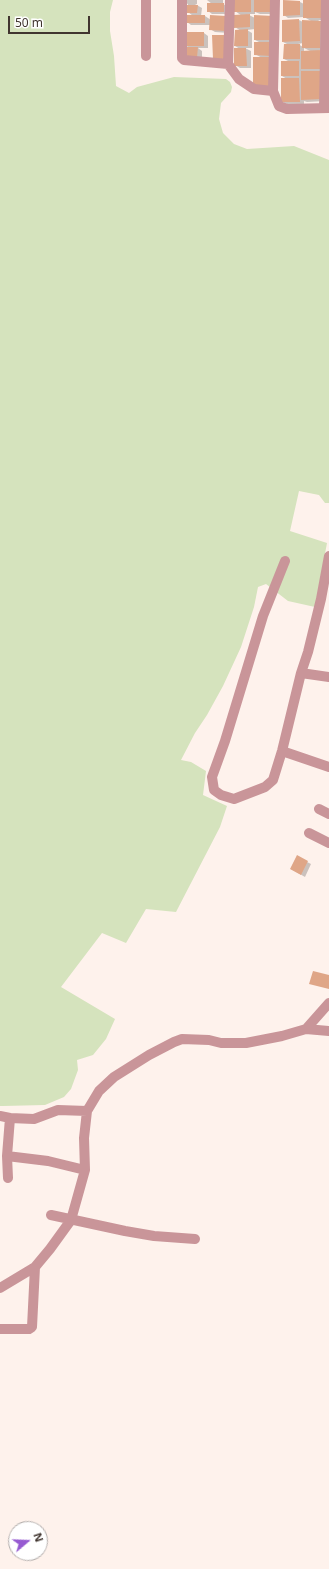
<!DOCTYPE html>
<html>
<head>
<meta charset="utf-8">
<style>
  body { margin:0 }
  #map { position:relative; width:329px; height:1569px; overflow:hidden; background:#fef2ec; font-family:"Noto Sans",sans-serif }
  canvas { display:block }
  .north { position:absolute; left:8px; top:1521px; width:40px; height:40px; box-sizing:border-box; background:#fff; border:1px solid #b3aeac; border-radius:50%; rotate:71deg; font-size:11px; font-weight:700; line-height:16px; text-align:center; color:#40352f }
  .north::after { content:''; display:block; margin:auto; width:14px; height:18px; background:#965ad1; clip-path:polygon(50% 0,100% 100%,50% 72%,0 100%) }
  .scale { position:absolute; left:8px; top:16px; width:82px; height:18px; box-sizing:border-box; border:2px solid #40352f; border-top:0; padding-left:5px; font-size:12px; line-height:14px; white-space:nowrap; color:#40352f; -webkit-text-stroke:3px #fff; paint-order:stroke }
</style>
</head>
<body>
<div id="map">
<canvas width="329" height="1569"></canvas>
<div class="north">N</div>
<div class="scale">50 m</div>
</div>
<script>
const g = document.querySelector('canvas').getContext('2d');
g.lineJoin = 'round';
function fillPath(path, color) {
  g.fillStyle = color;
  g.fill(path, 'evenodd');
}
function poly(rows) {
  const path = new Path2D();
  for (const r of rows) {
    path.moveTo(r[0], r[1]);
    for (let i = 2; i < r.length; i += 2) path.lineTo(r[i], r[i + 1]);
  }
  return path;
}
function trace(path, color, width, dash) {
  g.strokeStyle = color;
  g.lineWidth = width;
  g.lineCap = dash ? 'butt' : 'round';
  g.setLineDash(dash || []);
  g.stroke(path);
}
const green = poly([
  [0,0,113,0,110,12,110,31,114,56,116,86,129,93,137,87,174,77,226,79,230,82,232,87,231,92,221,103,219,119,223,133,234,144,247,149,294,146,329,160,329,503,325,503,319,495,299,491,290,531,327,543,315,607,288,601,266,584,258,587,254,607,241,647,223,686,207,715,195,733,181,760,191,762,206,771,203,795,227,806,220,827,176,912,146,909,126,943,102,933,61,987,115,1019,106,1039,93,1055,77,1060,78,1070,71,1089,64,1097,45,1105,3,1106,0,1106]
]);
const shadow = poly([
  [185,0,197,0,197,4,195,4,202,8,201,16,205,16,211,20,229,33,215,32,210,29,211,25,191,25,187,22,193,16,188,12,188,4,185,3],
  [207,0,223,0,223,4,228,7,228,14,212,14,208,11,212,4],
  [235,0,278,0,278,14,260,14,255,12,255,14,247,14,255,18,273,17,276,58,262,58,255,54,261,43,255,40,255,29,247,30,252,33,252,48,245,48,251,51,251,68,240,68,235,65,240,49,235,46,241,31,235,27,242,16,235,11],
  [304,0,325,20,318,20,325,24,324,50,318,50,325,54,325,101,307,102,304,101,304,104,287,104,282,102,287,79,282,76,290,62,284,59,289,45,283,42,299,20,303,22,311,21,304,17,288,18,284,15,300,2,304,4],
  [303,43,303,47,298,44],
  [304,48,310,51,304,52],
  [204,33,208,36,208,48,198,48,202,51,202,60,190,61,190,48,186,46],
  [307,862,311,864,305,877,291,869]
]);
const building = poly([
  [234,0,251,0,251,12,234,12],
  [254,0,274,0,274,12,254,12],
  [283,0,300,1,300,15,283,16],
  [303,0,321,0,321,18,303,18],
  [207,3,224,3,224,12,207,12],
  [187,5,198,5,197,13,187,13],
  [250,14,250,27,234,28,234,15],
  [185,15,205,15,205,23,186,23],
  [210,15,226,16,225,31,209,30],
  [254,15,273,16,272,40,254,40],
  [299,19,300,41,282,42,282,20],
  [302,20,321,21,320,48,302,48],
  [248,29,248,46,234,46,235,30],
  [185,32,204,32,204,46,185,46],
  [212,35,224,35,225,59,213,59],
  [254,42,272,42,271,56,254,55],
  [284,44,300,44,300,59,283,59],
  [185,47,198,47,197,58,185,59],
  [234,48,246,48,247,66,234,66],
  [321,50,321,69,301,69,301,51],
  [253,57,271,57,272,87,253,87],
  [281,61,299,61,299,76,281,76],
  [301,71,320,71,321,99,301,100],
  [281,78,299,78,300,102,281,102],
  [297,855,308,861,301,875,290,869],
  [313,971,329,975,329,989,309,984]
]);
const minor = poly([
  [182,0,182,58,184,60,228,64],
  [275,0,273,91,279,106,287,109,329,108],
  [146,56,146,0],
  [228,64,230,0],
  [228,64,239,79,254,89,273,91],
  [324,108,326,0],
  [285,561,263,616,225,741,212,777,214,790,221,795,234,799,265,787,273,780,282,751,301,673,308,652,321,599,329,556],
  [301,673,329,677],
  [282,751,329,767],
  [319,809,329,814],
  [309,833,329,843],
  [306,1029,329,1003],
  [0,1116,10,1118],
  [7,1156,48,1161,85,1170],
  [8,1178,7,1156,10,1118,34,1119,58,1110,87,1111],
  [51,1215,125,1231,154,1236,195,1239],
  [0,1288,35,1267,50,1249,71,1220,85,1170,84,1138,87,1111,99,1091,114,1077,149,1055,174,1042,182,1039,209,1040,221,1043,246,1043,282,1036,306,1029,329,1031],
  [0,1329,29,1329,32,1327,35,1267]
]);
fillPath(green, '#d5e3bd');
fillPath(shadow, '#0003');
fillPath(building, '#dfa687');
trace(minor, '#c99599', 10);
</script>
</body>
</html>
